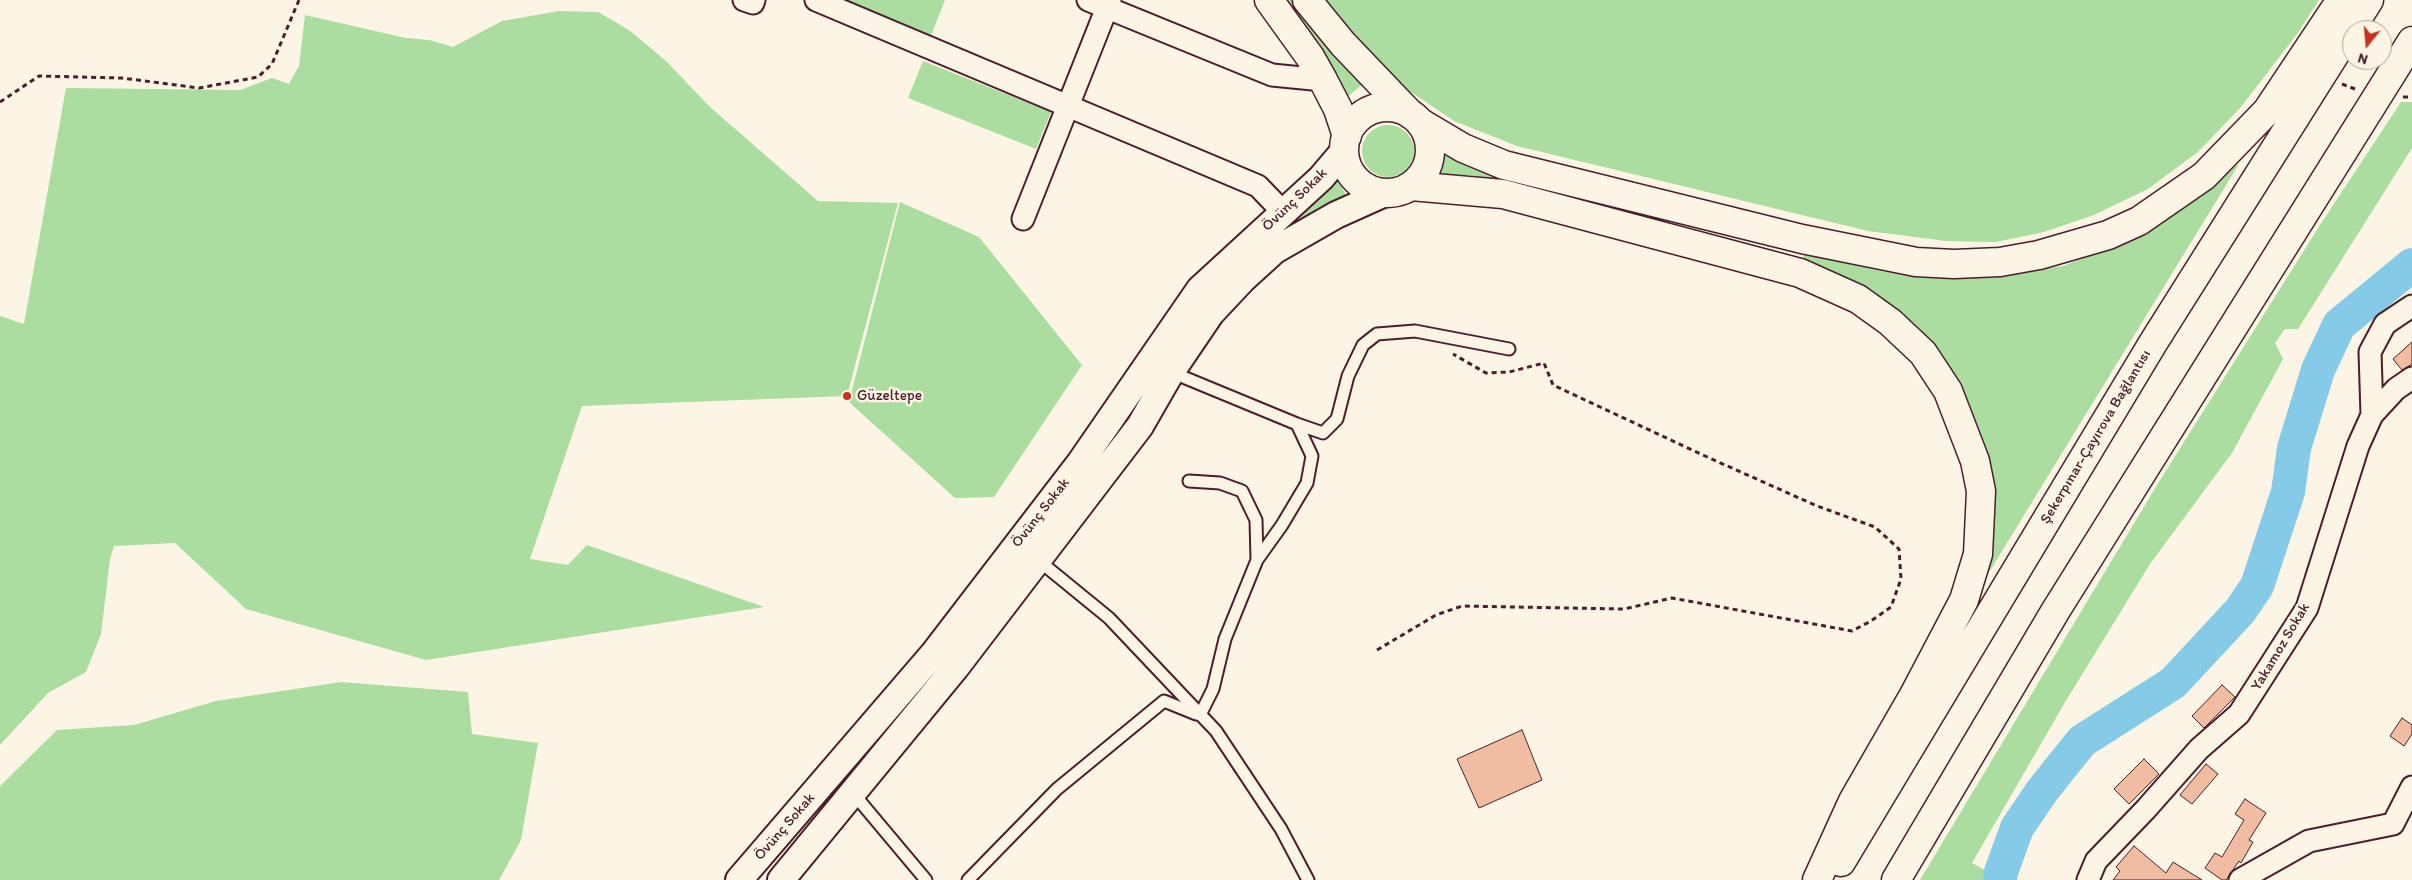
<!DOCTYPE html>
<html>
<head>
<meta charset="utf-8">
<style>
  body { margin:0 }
  #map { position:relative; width:2412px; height:880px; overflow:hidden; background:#fcf5e5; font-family:Itim,sans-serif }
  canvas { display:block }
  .north { position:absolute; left:2342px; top:20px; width:50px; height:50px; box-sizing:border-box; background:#fcf5e5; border:1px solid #b59f9b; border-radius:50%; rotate:197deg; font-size:14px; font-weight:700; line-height:20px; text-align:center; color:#4a1f2b }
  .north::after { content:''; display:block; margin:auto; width:18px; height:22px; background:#c8321e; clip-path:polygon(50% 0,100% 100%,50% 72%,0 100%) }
</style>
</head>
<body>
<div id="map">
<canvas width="2412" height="880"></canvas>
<div class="north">N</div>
</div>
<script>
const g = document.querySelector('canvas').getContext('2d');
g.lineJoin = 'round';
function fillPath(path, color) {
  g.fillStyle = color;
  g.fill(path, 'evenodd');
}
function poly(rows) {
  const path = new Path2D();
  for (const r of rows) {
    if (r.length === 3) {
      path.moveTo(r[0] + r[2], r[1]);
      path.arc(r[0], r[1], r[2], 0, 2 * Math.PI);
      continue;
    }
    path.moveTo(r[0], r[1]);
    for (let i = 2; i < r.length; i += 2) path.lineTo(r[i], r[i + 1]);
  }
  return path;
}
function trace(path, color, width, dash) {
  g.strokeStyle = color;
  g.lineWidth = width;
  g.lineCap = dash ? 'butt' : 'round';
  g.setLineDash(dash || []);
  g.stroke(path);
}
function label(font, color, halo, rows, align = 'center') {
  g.font = font + ' Itim,sans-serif';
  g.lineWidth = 5;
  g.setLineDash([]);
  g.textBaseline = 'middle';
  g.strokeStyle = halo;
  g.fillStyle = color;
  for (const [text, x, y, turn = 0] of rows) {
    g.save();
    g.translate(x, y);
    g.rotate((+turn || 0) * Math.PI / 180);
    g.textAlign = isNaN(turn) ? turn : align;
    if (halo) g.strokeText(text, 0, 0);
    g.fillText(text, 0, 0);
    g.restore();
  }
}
const green = poly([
  [839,0,945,0,931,36],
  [1283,0,1293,0,1323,39,1364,83,1344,100],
  [1326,0,2319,0,2297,34,2241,107,2198,152,2148,189,2094,215,2044,232,1996,242,1946,241,1868,231,1517,146,1454,121,1396,82,1347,33],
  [559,11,598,12,629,30,666,61,710,107,818,201,898,203,847,396,582,406,530,559,568,565,587,545,764,607,426,660,246,609,175,543,114,546,110,559,101,634,86,672,48,693,0,745,0,316,24,324,66,88,240,90,272,78,289,84,299,66,305,15,406,38,429,40,453,47,502,21],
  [923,61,1051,112,1036,149,908,98],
  [2401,102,2412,102,2412,148,2298,329,2285,329,2275,343,2283,359,2232,453,2150,564,2064,704,1972,863,1998,877,1997,880,1920,880,2157,485,2320,225],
  [1388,151,26],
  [1445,151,1525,183,1469,175,1438,175],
  [2239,164,1988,574,1994,543,1992,478,1986,447,1961,383,1941,353,1923,334,1868,292,1840,275,1802,261,1804,254,1885,272,1919,275,1984,277,2063,266,2141,235],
  [1337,179,1346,195,1284,235],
  [900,202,979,237,1082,365,994,497,955,498,849,402],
  [341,682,468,692,472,734,538,743,521,840,499,880,0,880,0,786,57,730,134,725,216,701]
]);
const river = poly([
  [2000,880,2001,872,2017,828,2042,791,2082,741,2173,683,2240,611,2257,586,2288,492,2294,448,2318,370,2339,325,2412,265]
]);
const building = poly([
  [2412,342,2412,364,2402,370,2393,359,2412,342],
  [2222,685,2235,697,2204,728,2192,716,2222,685],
  [2402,718,2412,725,2412,734,2404,746,2390,736,2402,718],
  [1522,730,1542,780,1479,808,1457,759,1522,730],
  [2144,759,2159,774,2129,804,2114,789,2144,759],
  [2206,764,2218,774,2192,804,2180,795,2206,764],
  [2245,799,2266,813,2249,840,2253,842,2241,863,2239,861,2226,880,2222,880,2205,868,2215,853,2222,857,2244,820,2235,814,2245,799],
  [2134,846,2166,873,2173,862,2202,880,2113,880,2120,871,2116,867,2134,846]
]);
const path = poly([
  [2342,84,2355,89],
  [2403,97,2412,97],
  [0,102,39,76,122,78,199,88,258,77,272,64,299,0],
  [1377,650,1436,615,1462,606,1624,609,1672,598,1852,631,1871,621,1891,607,1901,579,1899,549,1875,527,1817,506,1705,456,1553,385,1544,363,1509,372,1486,373,1453,354]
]);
const service = poly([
  [1171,372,1297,424,1312,456,1307,483,1282,525,1257,560],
  [1297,424,1323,433,1337,419,1348,376,1363,345,1377,334,1415,331,1509,349],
  [1189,481,1220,483,1242,491,1256,520,1257,560,1225,639,1213,689,1200,715],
  [1038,560,1109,618,1216,731,1281,829,1308,880],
  [853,793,926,880],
  [968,880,1057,789,1164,701,1196,714]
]);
const minor = poly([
  [744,0,753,3,754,0],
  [816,0,1258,186,1283,212],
  [1088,0,1272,75,1323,80],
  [1023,219,1110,0],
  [2372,415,2370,352,2385,324,2412,306],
  [2088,880,2096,861,2146,809,2199,749,2239,714,2307,608,2358,446,2372,415,2396,389,2412,378],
  [2240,880,2309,841,2393,824,2412,787]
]);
const tertiary = poly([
  [739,880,935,652,1080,463,1200,289,1321,178,1344,151],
  [781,880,956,667,1140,426,1171,372,1211,313,1242,280,1275,250,1336,215,1385,193]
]);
const primary = poly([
  [1269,0,1310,57,1323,80,1338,109,1347,136],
  [1307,0,1343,44,1410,114],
  [1387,150,43]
]);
const motorway = poly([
  [1421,123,1463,148,1504,165,1802,239,1916,262,1954,264,2000,262,2039,255,2108,235,2139,221,2204,176,2267,111,2341,0],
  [1411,186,1503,194,1800,273,1858,299,1890,322,1923,353,1948,391,1975,461,1981,491,1978,554,1964,600,1914,695,1853,801,1817,880],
  [1841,862,2153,343,2369,0],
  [1896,880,2056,610,2412,41]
]);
const markers = [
  [847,396,5,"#c8321e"]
];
const streetNames = [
  ["Övünç Sokak",1295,200,-44],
  ["Şekerpınar-Çayırova Bağlantısı",2096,437,-59],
  ["Övünç Sokak",1041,513,-52],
  ["Yakamoz Sokak",2281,647,-59],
  ["Övünç Sokak",785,827,-49]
];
const poiNames = [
  ["Güzeltepe",857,396]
];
fillPath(green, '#aadd9f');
trace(river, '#85cae6', 34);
fillPath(building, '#f0bda2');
trace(building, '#4a1f2b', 1);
trace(service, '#4a1f2b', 15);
trace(minor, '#4a1f2b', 25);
trace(tertiary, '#4a1f2b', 30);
trace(primary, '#4a1f2b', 31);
trace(motorway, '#4a1f2b', 31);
trace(path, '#4a1f2b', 3, [5, 4]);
trace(service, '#fcf5e5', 11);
trace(minor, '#fcf5e5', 21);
trace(tertiary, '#fcf5e5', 26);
trace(primary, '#fcf5e5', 28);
trace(motorway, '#fcf5e5', 28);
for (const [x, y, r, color] of markers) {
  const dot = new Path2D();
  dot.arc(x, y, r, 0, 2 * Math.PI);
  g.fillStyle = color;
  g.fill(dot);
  trace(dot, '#fcf5e5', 2);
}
label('15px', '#4a1f2b', '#fcf5e5', streetNames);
label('15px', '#4a1f2b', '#fcf5e5', poiNames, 'left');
</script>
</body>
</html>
